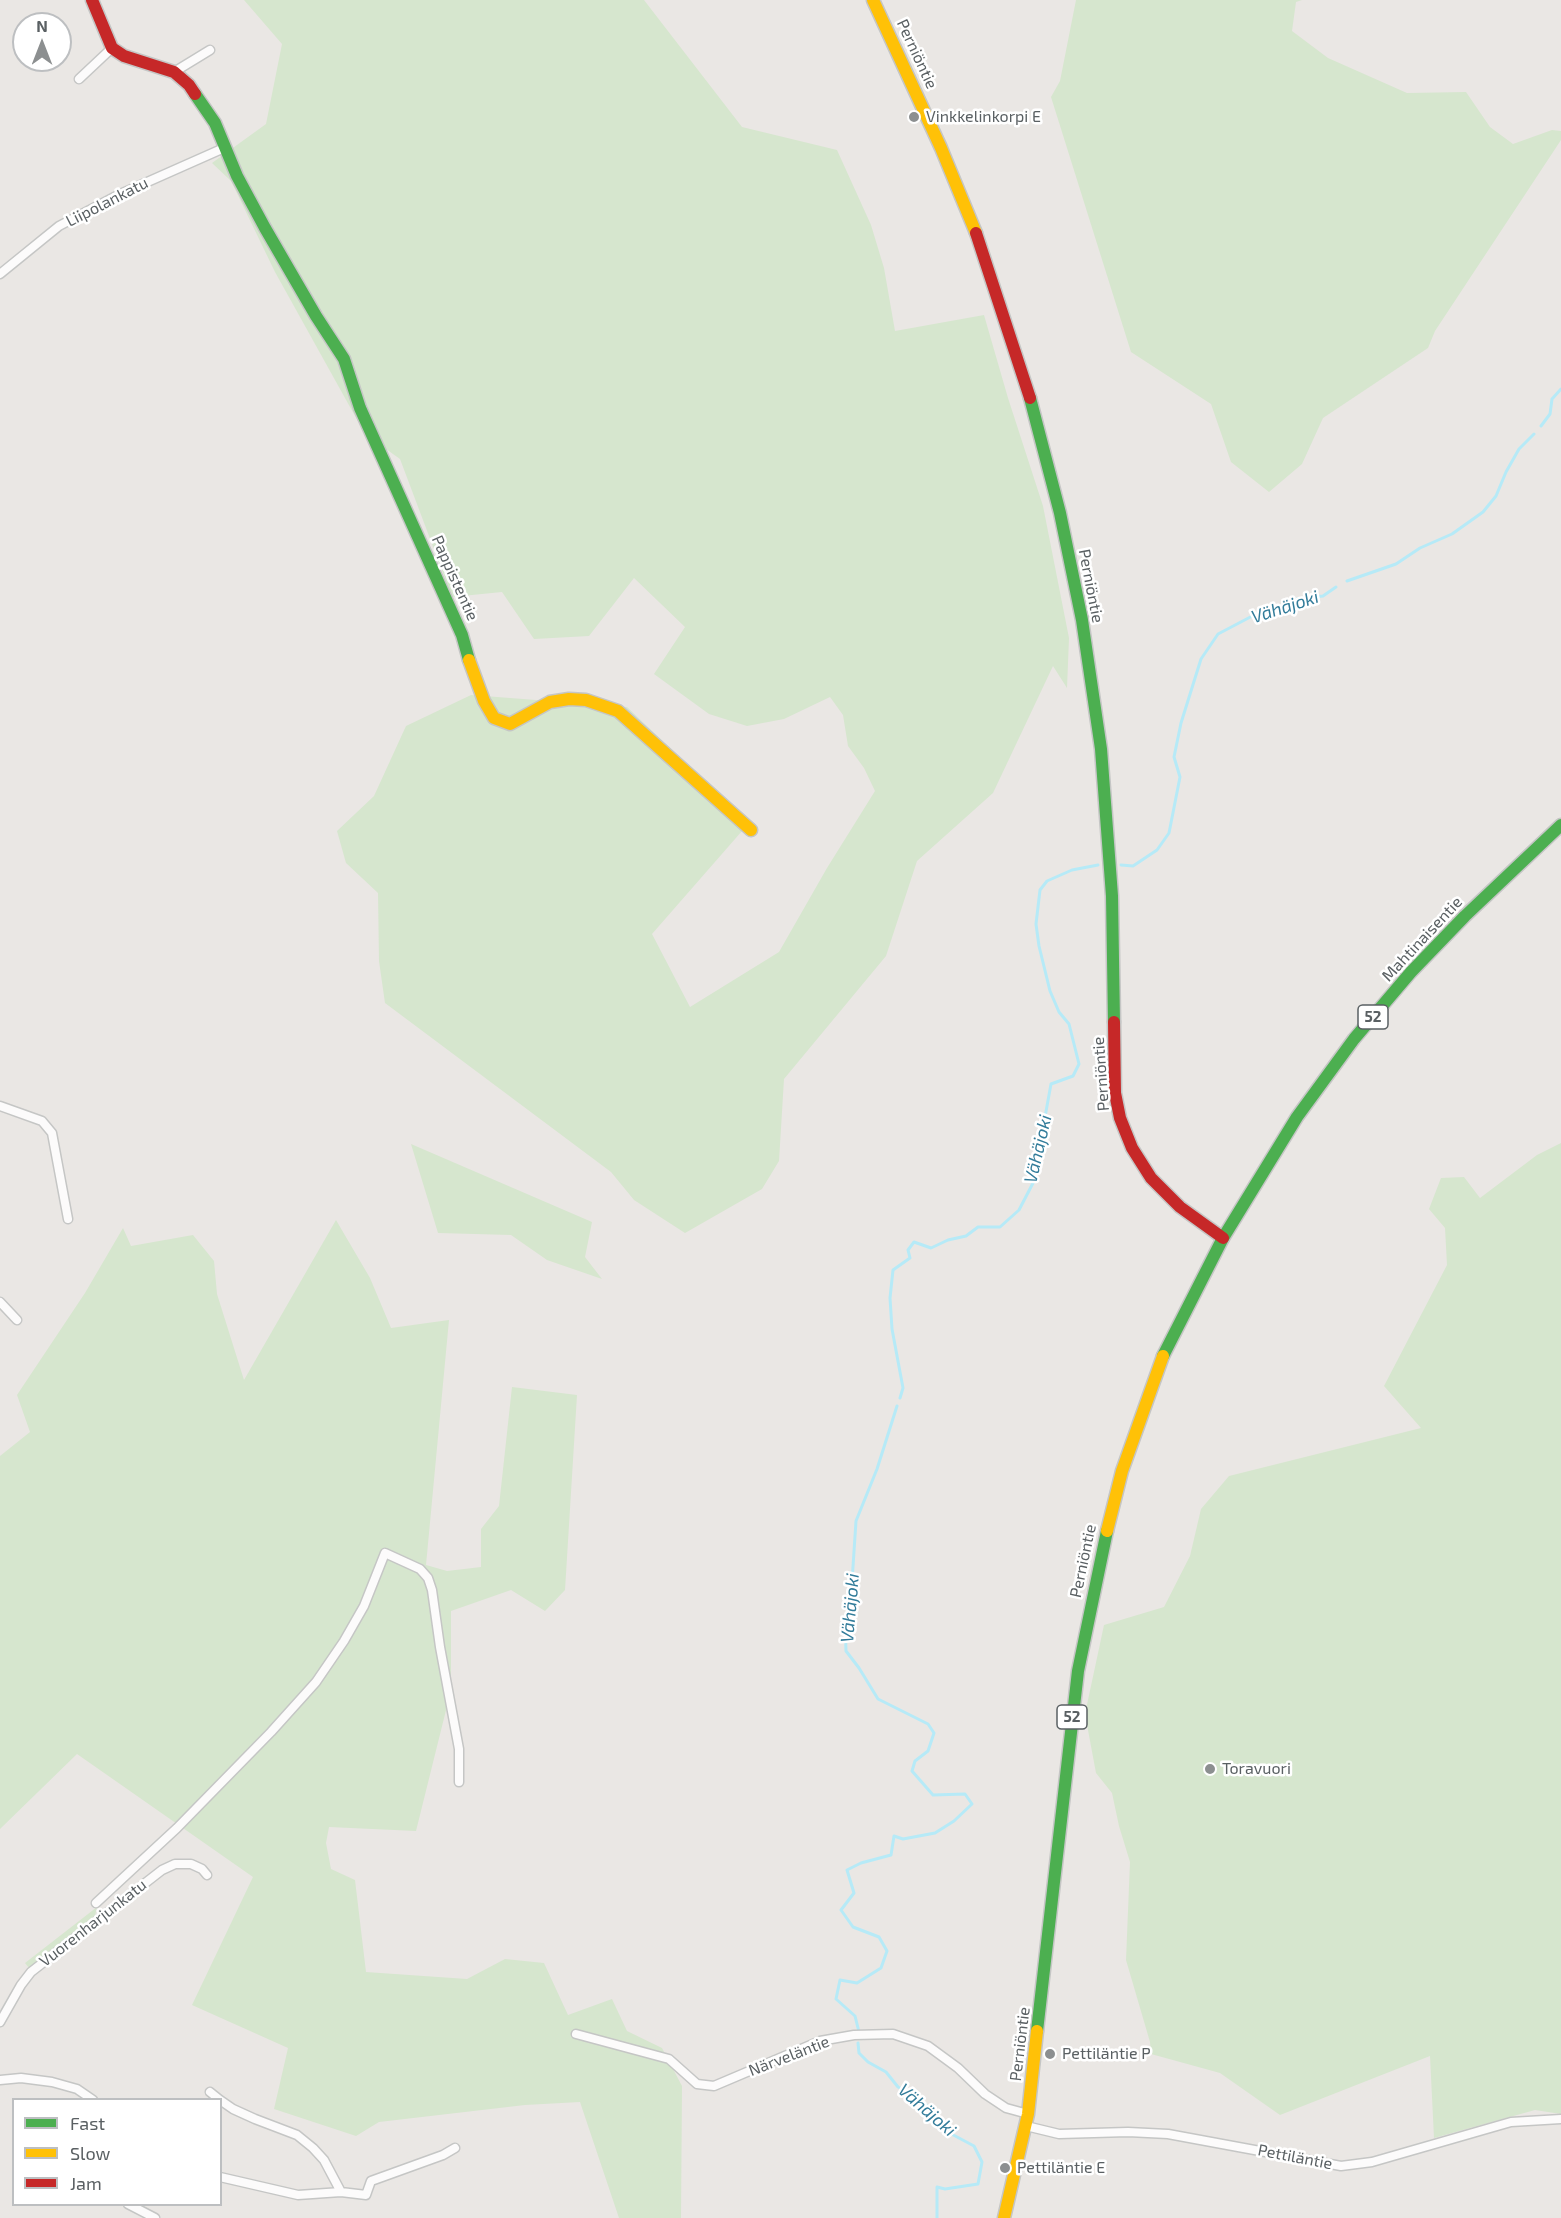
<!DOCTYPE html>
<html>
<head>
<meta charset="utf-8">
<style>
  body { margin:0 }
  #map { position:relative; width:1561px; height:2218px; overflow:hidden; background:#eae7e4; font-family:"Exo 2",sans-serif }
  canvas { display:block }
  .legend { position:absolute; left:12px; top:2098px; width:210px; height:108px; box-sizing:border-box; background:#fff; border:2px solid #bdbfc1; margin:0; padding:8px 10px; list-style:none; font-size:18px; color:#5a6063 }
  .legend li { display:flex; align-items:center; gap:12px; height:30px }
  .legend b { width:30px; border:2px solid #bdbfc1 }
  .north { position:absolute; left:12px; top:12px; width:60px; height:60px; box-sizing:border-box; background:#fff; border:2px solid #bdbfc1; border-radius:50%; rotate:0deg; font-size:16px; font-weight:700; line-height:24px; text-align:center; color:#5a6063 }
  .north::after { content:''; display:block; margin:auto; width:21px; height:27px; background:#8c8f90; clip-path:polygon(50% 0,100% 100%,50% 72%,0 100%) }
</style>
</head>
<body>
<div id="map">
<canvas width="1561" height="2218"></canvas>
<ul class="legend">
<li><b style="height:8px;background:#4caf50"></b>Fast</li>
<li><b style="height:8px;background:#ffc107"></b>Slow</li>
<li><b style="height:8px;background:#c62828"></b>Jam</li>
</ul>
<div class="north">N</div>
</div>
<script>
const g = document.querySelector('canvas').getContext('2d');
g.lineJoin = 'round';
function fillPath(path, color) {
  g.fillStyle = color;
  g.fill(path, 'evenodd');
}
function poly(rows) {
  const path = new Path2D();
  for (const r of rows) {
    path.moveTo(r[0], r[1]);
    for (let i = 2; i < r.length; i += 2) path.lineTo(r[i], r[i + 1]);
  }
  return path;
}
function trace(path, color, width, dash) {
  g.strokeStyle = color;
  g.lineWidth = width;
  g.lineCap = dash ? 'butt' : 'round';
  g.setLineDash(dash || []);
  g.stroke(path);
}
function label(font, color, halo, rows, align = 'center') {
  g.font = font + ' "Exo 2",sans-serif';
  g.lineWidth = 5;
  g.setLineDash([]);
  g.textBaseline = 'middle';
  g.strokeStyle = halo;
  g.fillStyle = color;
  for (const [text, x, y, turn = 0] of rows) {
    g.save();
    g.translate(x, y);
    g.rotate((+turn || 0) * Math.PI / 180);
    g.textAlign = isNaN(turn) ? turn : align;
    if (halo) g.strokeText(text, 0, 0);
    g.fillText(text, 0, 0);
    g.restore();
  }
}
const green = poly([
  [244,0,644,0,742,127,837,150,871,225,884,268,895,331,984,315,1008,398,1043,506,1069,638,1067,688,1053,666,993,793,917,861,886,956,784,1079,779,1161,762,1189,685,1233,634,1200,611,1172,385,1003,379,961,378,893,346,863,337,831,374,796,406,726,471,695,627,707,749,823,652,934,690,1007,779,952,827,868,875,791,864,768,848,746,843,715,830,697,784,719,747,726,709,714,654,674,685,627,634,578,589,636,534,639,502,592,452,597,400,459,365,434,275,272,231,181,212,163,266,124,282,44],
  [1076,0,1302,0,1296,2,1292,31,1328,58,1407,93,1466,92,1490,127,1513,144,1552,130,1561,131,1561,140,1435,331,1428,348,1323,418,1302,464,1269,492,1231,462,1211,404,1131,352,1051,97,1060,81],
  [1561,1143,1561,2114,1535,2110,1434,2138,1430,2056,1280,2115,1220,2073,1151,2054,1150,2042,1126,1960,1130,1862,1119,1826,1112,1793,1096,1773,1085,1714,1104,1625,1164,1607,1190,1556,1201,1509,1229,1476,1421,1428,1384,1386,1447,1265,1445,1228,1429,1209,1441,1178,1464,1177,1480,1198,1537,1155],
  [411,1144,592,1222,585,1257,602,1279,547,1260,511,1235,438,1233],
  [336,1220,370,1278,391,1328,449,1320,426,1565,447,1571,481,1567,481,1529,499,1506,512,1387,577,1395,565,1590,545,1611,511,1590,451,1611,451,1690,416,1831,329,1827,326,1843,331,1869,355,1880,366,1972,467,1979,505,1959,544,1963,568,2015,612,1999,627,2031,662,2048,682,2086,681,2218,619,2218,580,2102,525,2105,379,2122,356,2136,274,2109,288,2048,192,2005,253,1877,77,1754,0,1829,0,1456,30,1432,17,1395,85,1293,123,1228,131,1246,193,1235,214,1261,217,1294,244,1380],
  [97,1907,95,1916,35,1966,29,1968,25,1963]
]);
const stream = poly([
  [1541,426,1550,414,1552,399,1561,389],
  [1347,581,1396,564,1420,548,1452,534,1483,512,1496,496,1506,472,1519,449,1534,434],
  [1121,865,1133,866,1157,850,1169,833,1180,777,1174,757,1181,723,1201,659,1218,634,1258,613,1276,610,1285,604,1297,599,1323,596,1336,587],
  [900,1398,903,1388,892,1329,890,1298,893,1270,910,1258,908,1250,914,1242,931,1248,948,1240,966,1236,978,1227,1000,1227,1019,1210,1033,1183,1051,1084,1073,1076,1079,1064,1069,1024,1059,1012,1050,991,1039,946,1036,924,1040,890,1047,881,1072,870,1098,865],
  [859,2032,855,2016,836,1999,840,1980,857,1983,881,1968,887,1951,879,1937,853,1927,841,1910,854,1893,847,1870,861,1863,891,1855,894,1836,903,1839,935,1833,954,1821,972,1804,965,1794,933,1795,912,1771,915,1761,928,1751,934,1733,928,1724,878,1699,859,1668,846,1651,845,1622,851,1597,856,1521,877,1469,897,1406],
  [858,2043,859,2053,868,2062,886,2072,898,2087,916,2096,935,2113,944,2130,974,2146,982,2162,978,2184,945,2189,937,2187,937,2218]
]);
const street = poly([
  [174,72,210,50],
  [79,79,112,48],
  [0,274,59,226,118,195,224,148],
  [0,1106,42,1121,52,1133,68,1219],
  [0,1302,17,1320],
  [96,1903,177,1828,271,1732,316,1682,344,1641,364,1606,385,1553,420,1569,428,1578,432,1590,440,1647,459,1749,459,1782],
  [0,2022,21,1985,31,1972,162,1870,175,1864,191,1864,202,1869,207,1875],
  [576,2034,669,2059,697,2084,714,2086,820,2041,854,2035,893,2034,928,2046,958,2068,985,2094,1006,2108,1028,2114],
  [0,2080,21,2078,52,2082,77,2089,93,2100],
  [210,2092,220,2100],
  [220,2100,233,2109,255,2119,297,2135,313,2148,324,2160,341,2192],
  [1026,2126,1059,2134,1128,2132,1168,2134,1341,2166,1372,2162,1511,2122,1561,2119],
  [220,2177,298,2195,341,2192,366,2195,371,2181,443,2155,455,2148],
  [128,2204,155,2218]
]);
const fast = poly([
  [195,94,215,123,237,176,265,228,316,316,344,359,360,408,462,635,469,660],
  [1030,398,1060,513,1082,620,1101,749,1112,896,1114,1022],
  [1163,1356,1223,1238,1297,1117,1354,1039,1411,972,1465,916,1561,825],
  [1037,2031,1078,1671,1107,1531]
]);
const slow = poly([
  [873,0,941,148,976,233],
  [469,660,484,701,494,718,510,724,550,702,569,699,586,700,618,711,751,830],
  [1107,1531,1122,1471,1163,1356],
  [1004,2218,1028,2114,1037,2031]
]);
const jam = poly([
  [92,0,112,48,124,56,174,72,189,85,195,94],
  [976,233,1030,398],
  [1114,1022,1115,1093,1120,1118,1132,1148,1151,1178,1180,1207,1223,1238]
]);
const markers = [
  [914,117,6,"#8c8f90"],
  [1210,1769,6,"#8c8f90"],
  [1050,2054,6,"#8c8f90"],
  [1005,2168,6,"#8c8f90"]
];
const shields = [
  [1373,1017,30],
  [1072,1717,30]
];
const shieldNames = [
  ["52",1373,1017],
  ["52",1072,1717]
];
const streetNames = [
  ["Perniöntie",917,54,65],
  ["Liipolankatu",107,202,-27],
  ["Pappistentie",455,578,66],
  ["Perniöntie",1091,586,79],
  ["Mahtinaisentie",1422,939,-47],
  ["Perniöntie",1101,1074,-94],
  ["Perniöntie",1083,1561,-78],
  ["Vuorenharjunkatu",93,1923,-38],
  ["Perniöntie",1020,2044,-83],
  ["Närveläntie",789,2056,-21],
  ["Pettiläntie",1295,2157,11]
];
const poiNames = [
  ["Vinkkelinkorpi E",926,117],
  ["Toravuori",1222,1769],
  ["Pettiläntie P",1062,2054],
  ["Pettiläntie E",1017,2168]
];
const waterNames = [
  ["Vähäjoki",1285,607,-18],
  ["Vähäjoki",1038,1149,-77],
  ["Vähäjoki",850,1608,-85],
  ["Vähäjoki",927,2110,41]
];
fillPath(green, '#d6e6ce');
trace(stream, '#b6eaf7', 3);
trace(street, '#c5c6c5', 11);
trace(fast, '#c5c6c5', 15);
trace(slow, '#c5c6c5', 15);
trace(jam, '#c5c6c5', 15);
trace(street, '#fcfbfb', 8);
trace(fast, '#4caf50', 12);
trace(slow, '#ffc107', 12);
trace(jam, '#c62828', 12);
for (const [x, y, r, color] of markers) {
  const dot = new Path2D();
  dot.arc(x, y, r, 0, 2 * Math.PI);
  g.fillStyle = color;
  g.fill(dot);
  trace(dot, '#fff', 2);
}
for (const [x, y, w] of shields) {
  const box = new Path2D();
  box.roundRect(x - w / 2, y - 12, w, 24, 4.5);
  g.fillStyle = '#fff';
  g.fill(box);
  trace(box, '#5a6063', 1.5);
}
label('bold 15px', '#5a6063', null, shieldNames);
label('16px', '#5a6063', '#fff', streetNames);
label('16px', '#5a6063', '#fff', poiNames, 'left');
label('italic 18px', '#327c9a', '#fff', waterNames);
</script>
</body>
</html>
